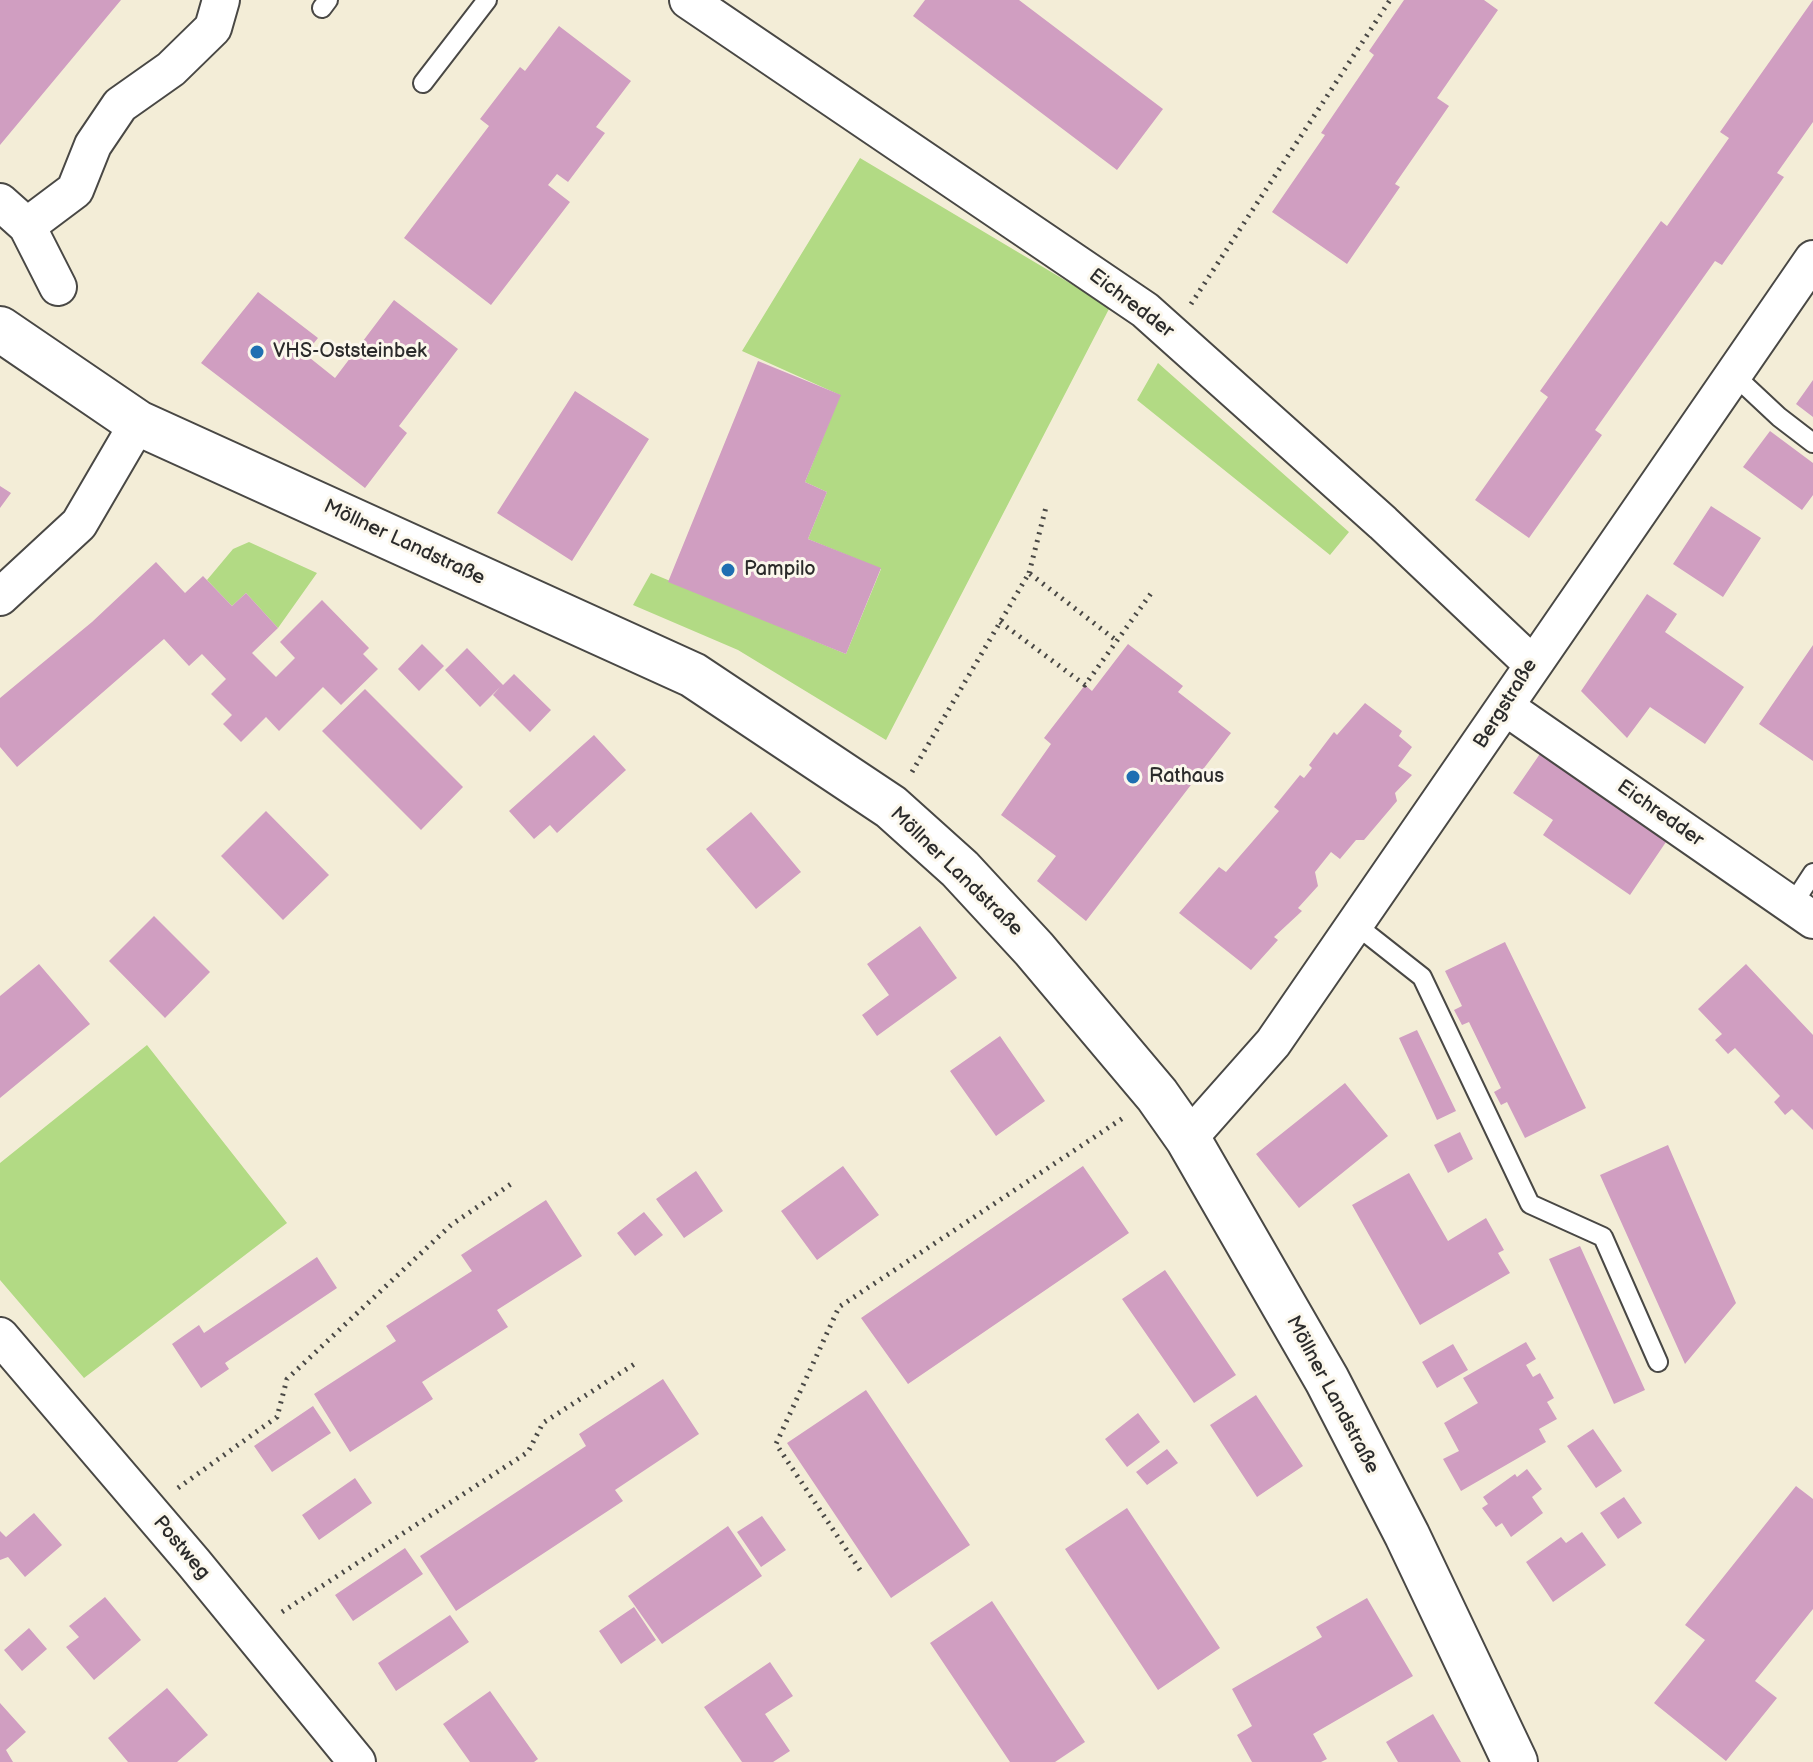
<!DOCTYPE html>
<html>
<head>
<meta charset="utf-8">
<style>
  body { margin:0 }
  canvas { display:block; background:#f3edd7 }
</style>
</head>
<body>
<canvas width="1813" height="1762"></canvas>
<script>
const g = document.querySelector('canvas').getContext('2d');
g.lineJoin = 'round';
function fillPath(path, color) {
  g.fillStyle = color;
  g.fill(path, 'evenodd');
}
function poly(rows) {
  const path = new Path2D();
  for (const r of rows) {
    path.moveTo(r[0], r[1]);
    for (let i = 2; i < r.length; i += 2) path.lineTo(r[i], r[i + 1]);
  }
  return path;
}
function trace(path, color, width, dash) {
  g.strokeStyle = color;
  g.lineWidth = width;
  g.lineCap = dash ? 'butt' : 'round';
  g.setLineDash(dash || []);
  g.stroke(path);
}
function label(font, color, halo, rows, align = 'center') {
  g.font = font + ' "Balsamiq Sans",sans-serif';
  g.lineWidth = 6;
  g.setLineDash([]);
  g.textBaseline = 'middle';
  g.strokeStyle = halo;
  g.fillStyle = color;
  for (const [text, x, y, turn = 0] of rows) {
    g.save();
    g.translate(x, y);
    g.rotate((+turn || 0) * Math.PI / 180);
    g.textAlign = isNaN(turn) ? turn : align;
    if (halo) g.strokeText(text, 0, 0);
    g.fillText(text, 0, 0);
    g.restore();
  }
}
const green = poly([
  [860,158,1110,307,886,740,738,650,633,605,651,573,846,654,881,569,808,539,827,492,805,482,840,395,742,351],
  [1158,363,1349,532,1330,555,1137,400],
  [249,542,317,573,278,628,246,593,232,606,207,580,233,549],
  [147,1045,287,1223,84,1378,0,1280,0,1163]
]);
const building = poly([
  [0,0,121,0,0,145],
  [925,0,1019,0,1163,109,1117,170,913,16],
  [1404,0,1484,0,1498,10,1437,98,1449,106,1395,184,1400,187,1347,264,1272,212,1325,135,1321,133,1374,55,1369,51],
  [1813,0,1813,122,1777,173,1784,177,1722,265,1715,261,1595,430,1602,435,1529,538,1475,500,1548,397,1540,391,1661,221,1667,226,1729,138,1720,132],
  [559,26,631,81,596,127,605,133,568,182,557,174,548,185,570,202,491,305,404,238,489,126,480,119,520,67,525,71],
  [258,292,318,338,305,354,335,378,394,300,458,349,399,426,407,433,365,488,201,363],
  [758,361,841,395,805,482,827,492,808,539,881,568,846,654,668,582],
  [1813,380,1813,417,1796,404],
  [575,391,649,439,572,561,497,513],
  [1770,431,1813,463,1813,495,1802,510,1743,467],
  [0,486,11,493,0,508],
  [1711,506,1761,538,1723,597,1673,564],
  [156,562,185,593,203,576,232,606,246,593,278,628,252,653,276,677,295,658,280,642,322,600,369,648,363,654,378,669,341,705,323,687,279,731,266,717,241,742,223,724,232,715,211,694,226,679,202,654,189,666,164,639,17,767,0,747,0,698,92,622],
  [1647,594,1677,614,1665,632,1744,687,1705,744,1650,707,1627,738,1581,691],
  [422,644,444,666,419,691,398,669],
  [1128,644,1183,686,1178,692,1231,733,1086,921,1037,881,1056,856,1001,815,1051,744,1044,738,1085,685,1092,691],
  [1813,645,1813,761,1759,724],
  [467,648,503,685,514,674,551,710,530,732,493,695,500,687,480,707,445,670],
  [365,689,463,787,421,830,322,731],
  [1365,703,1402,731,1399,736,1412,747,1398,766,1412,775,1395,793,1397,801,1364,840,1356,840,1340,859,1331,852,1315,872,1318,886,1298,908,1302,911,1274,937,1278,940,1251,970,1179,913,1219,867,1226,872,1279,811,1274,807,1300,775,1304,778,1312,768,1309,765,1334,732,1337,735],
  [594,735,626,770,557,833,550,825,534,839,509,811],
  [1544,748,1668,839,1630,895,1543,835,1553,820,1513,793],
  [266,811,329,875,283,920,221,856],
  [751,812,801,872,756,909,706,849],
  [154,916,210,972,165,1018,109,961],
  [920,926,957,978,877,1036,862,1015,889,995,867,964],
  [1505,942,1586,1108,1525,1138,1507,1102,1501,1105,1494,1092,1501,1088,1469,1022,1462,1025,1454,1010,1462,1006,1445,971],
  [39,964,90,1024,0,1098,0,996],
  [1746,964,1813,1035,1813,1130,1792,1109,1785,1115,1774,1102,1780,1096,1735,1048,1728,1054,1715,1040,1722,1034,1698,1009],
  [1417,1030,1456,1111,1437,1120,1399,1038],
  [1000,1036,1045,1101,996,1136,950,1071],
  [1345,1083,1388,1136,1299,1208,1256,1154],
  [1460,1132,1473,1159,1448,1173,1434,1145],
  [1668,1145,1736,1303,1685,1364,1600,1175],
  [843,1166,879,1215,817,1260,781,1211],
  [1083,1166,1129,1233,908,1384,861,1318],
  [696,1171,723,1211,684,1238,656,1199],
  [1409,1173,1448,1241,1486,1218,1504,1250,1498,1253,1510,1273,1420,1325,1352,1205],
  [546,1200,582,1256,497,1310,508,1327,422,1382,433,1399,350,1452,314,1394,396,1341,386,1326,472,1271,461,1255],
  [644,1212,663,1235,635,1256,617,1233],
  [1580,1246,1645,1390,1614,1404,1549,1259],
  [317,1257,337,1288,225,1363,229,1369,201,1388,172,1344,199,1325,204,1333],
  [1165,1270,1236,1375,1194,1403,1122,1299],
  [1526,1342,1536,1359,1526,1365,1533,1377,1540,1373,1554,1398,1547,1402,1557,1419,1539,1429,1546,1442,1461,1491,1443,1459,1459,1451,1444,1423,1478,1403,1463,1378],
  [1453,1344,1468,1370,1437,1388,1422,1362],
  [663,1379,699,1434,615,1490,623,1501,456,1611,420,1556,586,1446,579,1434],
  [866,1390,970,1545,891,1598,787,1443],
  [1256,1395,1303,1466,1257,1497,1210,1425],
  [313,1406,331,1433,272,1472,254,1446],
  [1138,1413,1160,1442,1127,1467,1105,1439],
  [1593,1429,1622,1471,1596,1488,1567,1446],
  [1167,1449,1178,1463,1147,1485,1136,1472],
  [1527,1469,1542,1489,1532,1497,1543,1513,1511,1537,1502,1523,1496,1527,1482,1508,1488,1504,1483,1497,1515,1474,1517,1477],
  [355,1478,372,1503,319,1540,302,1515],
  [1796,1486,1813,1499,1813,1609,1755,1681,1777,1698,1726,1761,1654,1703,1705,1640,1685,1625],
  [1624,1497,1642,1523,1618,1539,1600,1513],
  [1127,1508,1220,1648,1158,1690,1065,1549],
  [34,1513,62,1545,25,1577,8,1557,0,1560,0,1531,6,1537],
  [762,1516,786,1550,761,1567,737,1532],
  [728,1526,762,1576,662,1644,628,1596],
  [1582,1532,1606,1565,1553,1602,1526,1562,1561,1537,1566,1543],
  [405,1548,423,1574,353,1621,335,1595],
  [105,1597,141,1640,94,1680,66,1647,79,1637,69,1626],
  [1367,1598,1413,1676,1313,1734,1327,1759,1321,1762,1252,1762,1237,1735,1252,1726,1232,1689,1322,1637,1316,1627],
  [992,1601,1085,1742,1055,1762,1010,1762,930,1643],
  [634,1607,656,1640,621,1664,599,1631],
  [450,1615,469,1642,396,1691,378,1663],
  [29,1628,47,1649,22,1671,4,1650],
  [770,1662,793,1696,765,1714,790,1751,773,1762,742,1762,704,1707],
  [167,1688,208,1735,177,1762,128,1762,108,1738],
  [490,1691,538,1759,534,1762,470,1762,443,1724],
  [0,1703,26,1732,6,1750,13,1762,0,1762],
  [1433,1714,1461,1762,1398,1762,1386,1742]
]);
const path = poly([
  [1191,304,1390,0],
  [1029,573,1046,507],
  [1000,622,1085,685,1152,592],
  [912,772,1029,573,1117,641],
  [178,1488,277,1417,287,1379,451,1225,511,1184],
  [860,1570,776,1444,839,1307,1123,1118],
  [282,1612,528,1452,543,1423,636,1363]
]);
const lane = poly([
  [322,8,328,0],
  [423,83,487,0],
  [1733,374,1779,417,1813,443],
  [1792,905,1813,873],
  [1356,925,1422,977,1530,1204,1603,1237,1658,1362]
]);
const street = poly([
  [688,0,1145,310,1383,523,1531,663],
  [0,202,27,226,58,287],
  [27,226,75,190,93,145,120,105,171,69,213,28,221,0],
  [0,597,79,524,138,423],
  [1507,708,1813,920],
  [1188,1139,1273,1043,1813,259],
  [0,1336,194,1563,357,1762]
]);
const secondary = poly([
  [0,329,138,423,693,675,891,807,960,869,1034,949,1157,1095,1188,1139,1327,1380,1407,1535,1515,1762]
]);
const markers = [
  [257,352,8,"#1f6fb2"],
  [728,570,8,"#1f6fb2"],
  [1133,777,8,"#1f6fb2"]
];
const streetNames = [
  ["Eichredder",1131,304,37],
  ["Möllner Landstraße",404,543,25],
  ["Bergstraße",1506,704,-58],
  ["Eichredder",1660,814,35],
  ["Möllner Landstraße",956,872,44],
  ["Möllner Landstraße",1332,1395,62],
  ["Postweg",181,1548,50]
];
const poiNames = [
  ["VHS-Oststeinbek",273,352],
  ["Pampilo",744,570],
  ["Rathaus",1149,777]
];
fillPath(green, '#b2da84');
fillPath(building, '#d09ec1');
trace(lane, '#494845', 22);
trace(street, '#494845', 40);
trace(secondary, '#494845', 48);
trace(path, '#494845', 5, [2, 6]);
trace(lane, '#fff', 18);
trace(street, '#fff', 36);
trace(secondary, '#fff', 44);
for (const [x, y, r, color] of markers) {
  const dot = new Path2D();
  dot.arc(x, y, r, 0, 2 * Math.PI);
  g.fillStyle = color;
  g.fill(dot);
  trace(dot, '#fbf7ec', 3);
}
label('20px', '#2b2b2b', '#fbf7ec', streetNames);
label('20px', '#2b2b2b', '#fbf7ec', poiNames, 'left');
</script>
</body>
</html>
